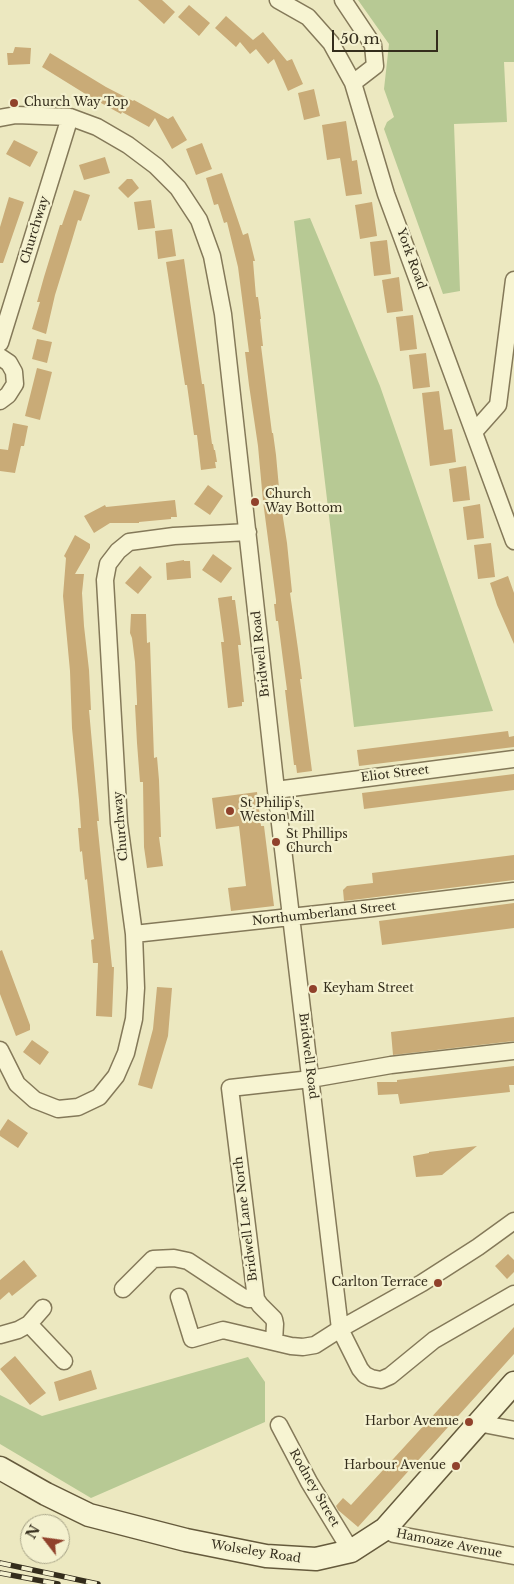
<!DOCTYPE html>
<html>
<head>
<meta charset="utf-8">
<style>
  body { margin:0 }
  #map { position:relative; width:514px; height:1584px; overflow:hidden; background:#ece8c0; font-family:"Libre Baskerville",serif }
  canvas { display:block }
  .north { position:absolute; left:20px; top:1514px; width:50px; height:50px; box-sizing:border-box; background:#f4f1cf; border:1px solid #a7a387; border-radius:50%; rotate:300deg; font-size:14px; font-weight:700; line-height:20px; text-align:center; color:#342d1c }
  .north::after { content:''; display:block; margin:auto; width:18px; height:22px; background:#90412b; clip-path:polygon(50% 0,100% 100%,50% 72%,0 100%) }
  .scale { position:absolute; left:332px; top:30px; width:106px; height:22px; box-sizing:border-box; border:2px solid #342d1c; border-top:0; padding-left:6px; font-size:15px; line-height:18px; white-space:nowrap; color:#342d1c; -webkit-text-stroke:4px #f4f1cf; paint-order:stroke }
</style>
</head>
<body>
<div id="map">
<canvas width="514" height="1584"></canvas>
<div class="north">N</div>
<div class="scale">50 m</div>
</div>
<script>
const g = document.querySelector('canvas').getContext('2d');
g.lineJoin = 'round';
function fillPath(path, color) {
  g.fillStyle = color;
  g.fill(path, 'evenodd');
}
function poly(rows) {
  const path = new Path2D();
  for (const r of rows) {
    path.moveTo(r[0], r[1]);
    for (let i = 2; i < r.length; i += 2) path.lineTo(r[i], r[i + 1]);
  }
  return path;
}
function trace(path, color, width, dash) {
  g.strokeStyle = color;
  g.lineWidth = width;
  g.lineCap = dash ? 'butt' : 'round';
  g.setLineDash(dash || []);
  g.stroke(path);
}
function label(font, color, halo, rows, align = 'center') {
  g.font = font + ' "Libre Baskerville",serif';
  g.lineWidth = 4.5;
  g.setLineDash([]);
  g.textBaseline = 'middle';
  g.strokeStyle = halo;
  g.fillStyle = color;
  for (const [text, x, y, turn = 0] of rows) {
    g.save();
    g.translate(x, y);
    g.rotate((+turn || 0) * Math.PI / 180);
    g.textAlign = isNaN(turn) ? turn : align;
    if (halo) g.strokeText(text, 0, 0);
    g.fillText(text, 0, 0);
    g.restore();
  }
}
const green = poly([
  [358,0,514,0,514,62,504,62,507,122,454,124,460,291,443,294,384,129,387,122,394,117,384,89,389,44],
  [310,218,380,386,493,711,354,727,294,221],
  [248,1357,265,1382,265,1422,91,1498,0,1444,0,1395,42,1416]
]);
const building = poly([
  [138,0,162,0,175,12,164,24],
  [189,5,210,23,199,36,178,17],
  [226,16,253,40,263,32,287,61,292,59,303,84,288,91,274,59,268,64,256,49,250,54,240,42,236,47,215,28],
  [15,47,31,48,30,64,8,65,7,53,13,53],
  [50,53,106,87,133,101,134,100,168,119,173,116,187,140,172,149,155,118,149,127,122,112,121,114,92,98,42,67],
  [314,89,320,116,304,120,298,93],
  [346,121,352,161,357,160,362,194,346,196,340,158,327,160,322,125],
  [14,140,38,152,30,167,6,154],
  [202,143,212,169,196,175,186,149],
  [105,157,110,173,84,180,79,165],
  [222,173,243,235,248,233,255,261,253,261,256,297,258,297,261,319,260,319,263,346,261,346,272,433,273,433,276,455,280,499,287,543,292,592,290,593,298,649,302,679,300,679,312,771,297,773,296,765,294,765,285,690,287,690,283,660,278,621,276,621,274,604,276,604,276,600,263,501,258,446,249,385,245,352,249,352,238,267,227,222,224,223,218,204,214,205,206,178],
  [127,179,132,179,139,188,128,198,118,188],
  [74,190,90,195,81,221,78,220,72,240,55,295,46,334,32,329,40,302,37,302,44,277,60,225,62,225],
  [9,197,24,202,3,263,0,263,0,227],
  [151,200,155,228,138,230,134,202],
  [372,202,377,236,360,239,355,205],
  [172,229,176,256,158,259,155,231],
  [387,240,391,274,374,276,370,242],
  [184,259,202,384,204,384,212,444,213,444,214,450,215,450,217,462,215,462,216,468,201,470,197,435,194,435,187,385,185,385,166,262],
  [399,277,403,311,387,313,382,280],
  [413,315,417,349,400,351,396,317],
  [37,339,52,342,47,363,32,359],
  [426,353,430,387,413,389,409,355],
  [37,368,52,372,40,420,25,416],
  [439,391,444,430,452,429,456,462,430,466,422,393],
  [13,423,28,426,24,446,21,446,15,473,0,471,0,449,8,450],
  [466,466,470,500,453,502,449,469],
  [208,485,223,496,210,515,194,504],
  [175,500,177,517,171,517,171,519,139,522,139,523,110,523,94,533,84,516,105,505,106,507],
  [480,504,484,538,467,540,463,507],
  [75,535,90,544,90,548,75,574,84,574,82,593,84,626,89,670,91,710,89,710,99,821,97,821,112,967,114,967,112,1017,96,1016,98,963,93,963,91,940,94,939,92,924,87,879,85,880,82,851,80,852,78,828,81,828,79,800,72,728,70,671,63,596,66,558,64,556],
  [491,543,495,577,478,579,474,545],
  [213,554,232,568,221,583,202,570],
  [184,560,184,561,190,561,191,578,167,580,166,563],
  [140,566,152,577,138,594,125,583],
  [508,576,514,593,514,644,497,605,490,583],
  [232,596,232,600,235,600,241,645,238,645,244,702,242,702,242,706,228,708,221,642,224,642,218,598],
  [131,614,146,614,147,643,150,642,154,758,157,757,159,780,161,837,159,837,163,866,147,868,144,847,143,782,140,782,137,743,135,705,137,705,137,701,135,662,132,638,130,633],
  [508,731,509,737,514,736,514,747,359,766,357,750],
  [514,774,514,790,364,809,362,793],
  [257,792,261,826,264,826,274,906,231,911,228,888,246,886,239,826,216,829,212,798],
  [514,855,514,880,344,901,343,890,347,886,373,883,372,873],
  [514,903,514,928,382,945,379,921],
  [2,950,30,1025,30,1030,16,1036,0,994,0,951],
  [157,987,172,988,168,1036,152,1089,138,1085,153,1029],
  [514,1017,514,1041,393,1055,391,1032],
  [32,1040,49,1052,40,1065,23,1052],
  [514,1066,514,1085,509,1085,510,1092,400,1104,398,1094,378,1095,377,1082,397,1082,397,1080],
  [8,1119,28,1133,18,1148,0,1136,0,1131],
  [477,1146,442,1175,416,1177,413,1156,429,1153,429,1152],
  [508,1254,514,1260,514,1272,507,1279,495,1266],
  [24,1260,37,1276,12,1296,9,1292,0,1300,0,1280],
  [514,1327,514,1354,358,1527,338,1510,336,1506,343,1498,351,1505],
  [15,1356,46,1393,30,1405,0,1369],
  [91,1370,97,1389,59,1401,54,1382]
]);
const street = poly([
  [278,0,308,17,331,43,353,83,386,194,514,541],
  [343,0,373,45,375,66,353,83],
  [0,118,16,115,70,117,97,127,128,145,156,166,178,188,199,220,212,256,223,314,276,790,340,1329,360,1369,365,1375,371,1378,381,1380,390,1376,434,1340,514,1294],
  [0,343,70,117],
  [0,357,9,363,14,372,15,384,8,395,0,401],
  [474,432,498,405,514,280],
  [276,790,514,759],
  [134,934,373,908,514,891],
  [0,1050,17,1084,35,1100,58,1109,78,1107,99,1097,116,1076,126,1053,134,1019,136,988,134,934,119,823,105,580,108,564,118,551,129,542,174,536,248,532],
  [123,1289,153,1259,174,1258,188,1261,241,1296,248,1299,256,1299],
  [179,1297,192,1339,223,1330,291,1346,303,1347,315,1345,340,1329,422,1283,478,1247,514,1221],
  [29,1324,64,1361],
  [0,1335,18,1330,29,1324,43,1308],
  [274,1342,275,1324,274,1319,260,1305,256,1299,230,1088,311,1079,391,1065,514,1051],
  [478,1423,514,1430],
  [279,1425,309,1482,351,1551],
  [385,1529,394,1534,514,1556]
]);
const secondary = poly([
  [0,1468,46,1494,89,1515,186,1540,266,1556,316,1559,351,1551,385,1529,514,1383]
]);
const rail = poly([
  [0,1563,98,1584],
  [0,1573,58,1584]
]);
const markers = [
  [14,103,5,"#90412b"],
  [255,502,5,"#90412b"],
  [230,811,5,"#90412b"],
  [276,842,5,"#90412b"],
  [313,989,5,"#90412b"],
  [438,1283,5,"#90412b"],
  [469,1422,5,"#90412b"],
  [456,1466,5,"#90412b"]
];
const poiNames = [
  ["Church Way Top",24,103],
  ["Church",265,495],
  ["Way Bottom",265,509],
  ["St Philip's,",240,804],
  ["Weston Mill",240,818],
  ["St Phillips",286,835],
  ["Church",286,849],
  ["Keyham Street",323,989],
  ["Carlton Terrace",428,1283,"right"],
  ["Harbor Avenue",459,1422,"right"],
  ["Harbour Avenue",446,1466,"right"]
];
const streetNames = [
  ["Churchway",35,230,-73],
  ["York Road",411,259,70],
  ["Bridwell Road",261,654,-96],
  ["Eliot Street",395,774,-7],
  ["Churchway",121,826,-95],
  ["Northumberland Street",324,914,-6],
  ["Bridwell Road",308,1056,83],
  ["Bridwell Lane North",246,1219,-97],
  ["Rodney Street",314,1488,60],
  ["Hamoaze Avenue",449,1544,11],
  ["Wolseley Road",256,1552,9]
];
fillPath(green, '#b7c994');
fillPath(building, '#c9ab77');
trace(street, '#847959', 19);
trace(secondary, '#655a3c', 25);
trace(street, '#f7f4d2', 16);
trace(secondary, '#f7f4d2', 22);
trace(rail, '#342d1c', 5.5);
trace(rail, '#f4f1cf', 4, [11]);
for (const [x, y, r, color] of markers) {
  const dot = new Path2D();
  dot.arc(x, y, r, 0, 2 * Math.PI);
  g.fillStyle = color;
  g.fill(dot);
  trace(dot, '#f4f1cf', 2);
}
label('12px', '#342d1c', '#f4f1cf', poiNames, 'left');
label('12px', '#342d1c', '#f4f1cf', streetNames);
</script>
</body>
</html>
